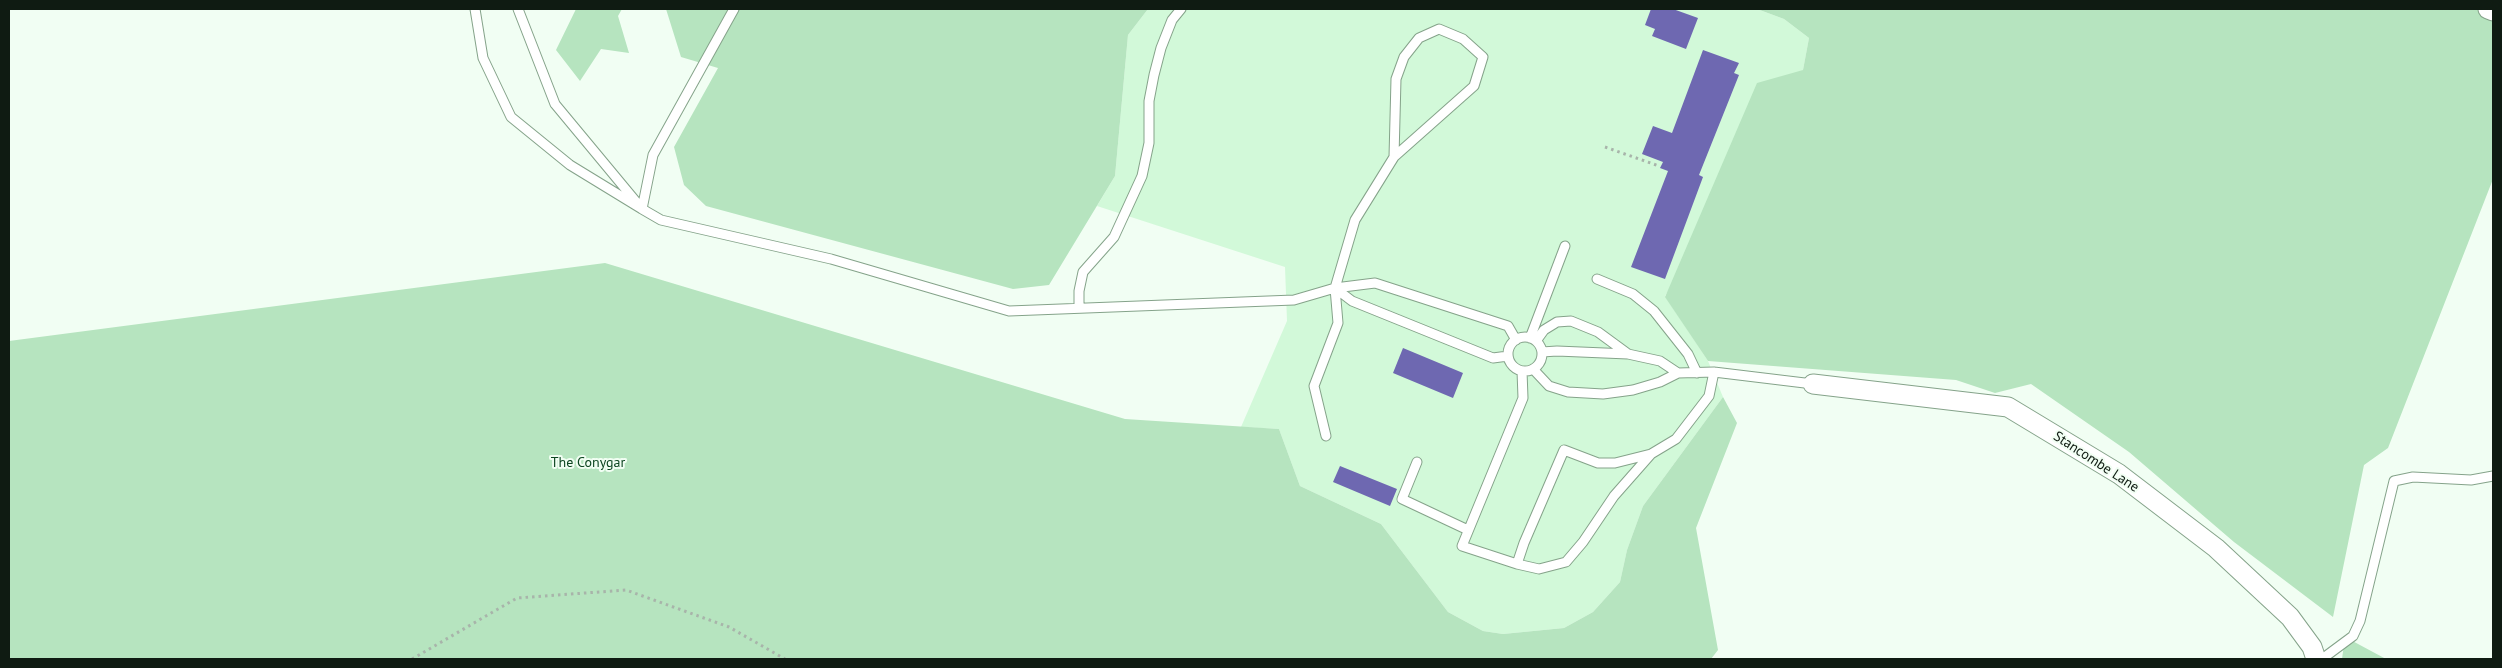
<!DOCTYPE html>
<html>
<head>
<meta charset="utf-8">
<style>
  body { margin:0 }
  #map { position:relative; width:2502px; height:668px; overflow:hidden; background:#f1fef3; font-family:"PT Sans",sans-serif }
  canvas { display:block }
  .frame { position:absolute; inset:0; border:10px solid #0f1b12; pointer-events:none }
</style>
</head>
<body>
<div id="map">
<canvas width="2502" height="668"></canvas>
<div class="frame"></div>
</div>
<script>
const g = document.querySelector('canvas').getContext('2d');
g.lineJoin = 'round';
function fillPath(path, color) {
  g.fillStyle = color;
  g.fill(path, 'evenodd');
}
function poly(rows) {
  const path = new Path2D();
  for (const r of rows) {
    if (r.length === 3) {
      path.moveTo(r[0] + r[2], r[1]);
      path.arc(r[0], r[1], r[2], 0, 2 * Math.PI);
      continue;
    }
    path.moveTo(r[0], r[1]);
    for (let i = 2; i < r.length; i += 2) path.lineTo(r[i], r[i + 1]);
  }
  return path;
}
function trace(path, color, width, dash) {
  g.strokeStyle = color;
  g.lineWidth = width;
  g.lineCap = dash ? 'butt' : 'round';
  g.setLineDash(dash || []);
  g.stroke(path);
}
function label(font, color, halo, rows, align = 'center') {
  g.font = font + ' "PT Sans",sans-serif';
  g.lineWidth = 4;
  g.setLineDash([]);
  g.textBaseline = 'middle';
  g.strokeStyle = halo;
  g.fillStyle = color;
  for (const [text, x, y, turn = 0] of rows) {
    g.save();
    g.translate(x, y);
    g.rotate((+turn || 0) * Math.PI / 180);
    g.textAlign = isNaN(turn) ? turn : align;
    if (halo) g.strokeText(text, 0, 0);
    g.fillText(text, 0, 0);
    g.restore();
  }
}
const built = poly([
  [1148,9,1757,9,1784,19,1809,38,1803,70,1665,296,1708,361,1723,397,1643,506,1627,550,1620,582,1593,612,1564,628,1503,634,1483,631,1448,612,1381,524,1300,486,1279,429,1241,427,1287,321,1285,267,1097,206,1115,176,1128,35]
]);
const green = poly([
  [576,9,622,9,618,16,629,53,601,49,580,81,556,50],
  [666,9,1148,9,1128,35,1115,176,1049,285,1013,289,706,206,684,185,674,147,718,68,681,57],
  [1757,9,2493,9,2493,179,2388,448,2364,465,2333,617,2234,542,2129,452,2031,384,1995,393,1956,380,1708,361,1665,297,1757,83,1803,70,1809,38,1784,19],
  [605,263,1125,419,1279,429,1300,486,1381,524,1448,612,1483,631,1503,634,1564,628,1593,612,1620,582,1627,550,1643,506,1723,397,1737,423,1696,528,1718,650,1711,659,9,659,9,341],
  [2345,637,2386,659,2342,659]
]);
const building = poly([
  [1651,9,1673,9,1698,18,1686,49,1652,36,1655,29,1645,25],
  [1703,50,1739,63,1734,73,1739,75,1699,175,1703,177,1665,279,1631,267,1668,171,1660,168,1663,162,1642,154,1653,126,1672,133],
  [1403,348,1463,373,1453,398,1393,373],
  [1340,466,1397,489,1390,506,1333,482]
]);
const path = poly([
  [1605,147,1659,166],
  [412,659,517,598,626,590,729,627,785,659]
]);
const service = poly([
  [475,9,483,58,511,117,570,165,642,209],
  [518,9,555,104,638,204],
  [734,9,653,155,642,209,661,220,831,259,1009,311,1294,300,1335,288,1375,283,1508,326,1516,340],
  [1597,279,1633,294,1654,311,1688,354,1697,373],
  [1335,288,1352,301,1493,358,1508,356],
  [1079,308,1079,291,1083,272,1114,237,1142,176,1149,143,1149,101,1154,75,1161,48,1172,20,1181,9],
  [1525,354,17],
  [1530,338,1565,246],
  [1536,341,1544,330,1557,322,1571,321,1598,332,1628,354],
  [1542,352,1557,351,1628,354,1660,361,1678,373],
  [1533,369,1549,386,1568,392,1603,394,1633,390,1660,382,1678,373,1714,372,1813,384],
  [1522,371,1523,398,1462,546,1517,564,1524,543,1564,450,1598,463,1615,463,1651,454],
  [1326,436,1314,386,1338,323,1335,288,1355,220,1394,157,1474,86,1483,57,1463,39,1439,29,1419,38,1404,57,1396,79,1394,157],
  [1417,462,1402,499,1468,530],
  [1517,564,1539,569,1566,562,1583,542,1614,496,1651,454,1676,439,1709,396,1714,372],
  [2322,659,2353,636,2360,621,2394,481,2413,477,2471,480,2493,476]
]);
const minor = poly([
  [2488,9,2493,11],
  [1813,384,2008,407,2119,474,2216,548,2290,617,2312,647,2316,659]
]);
const streetNames = [
  ["Stancombe Lane",2096,462,33]
];
const parkNames = [
  ["The Conygar",588,463]
];
fillPath(built, '#d2f9d9');
fillPath(green, '#b6e4bf');
fillPath(building, '#6e68b1');
trace(service, '#85a38a', 11);
trace(minor, '#85a38a', 21);
trace(path, '#a8b4aa', 3, [2.5, 4]);
trace(service, '#fff', 9);
trace(minor, '#fff', 19);
label('14px', '#0f1b12', '#f1fef3', streetNames);
label('14px', '#0d4621', '#f1fef3', parkNames);
</script>
</body>
</html>
